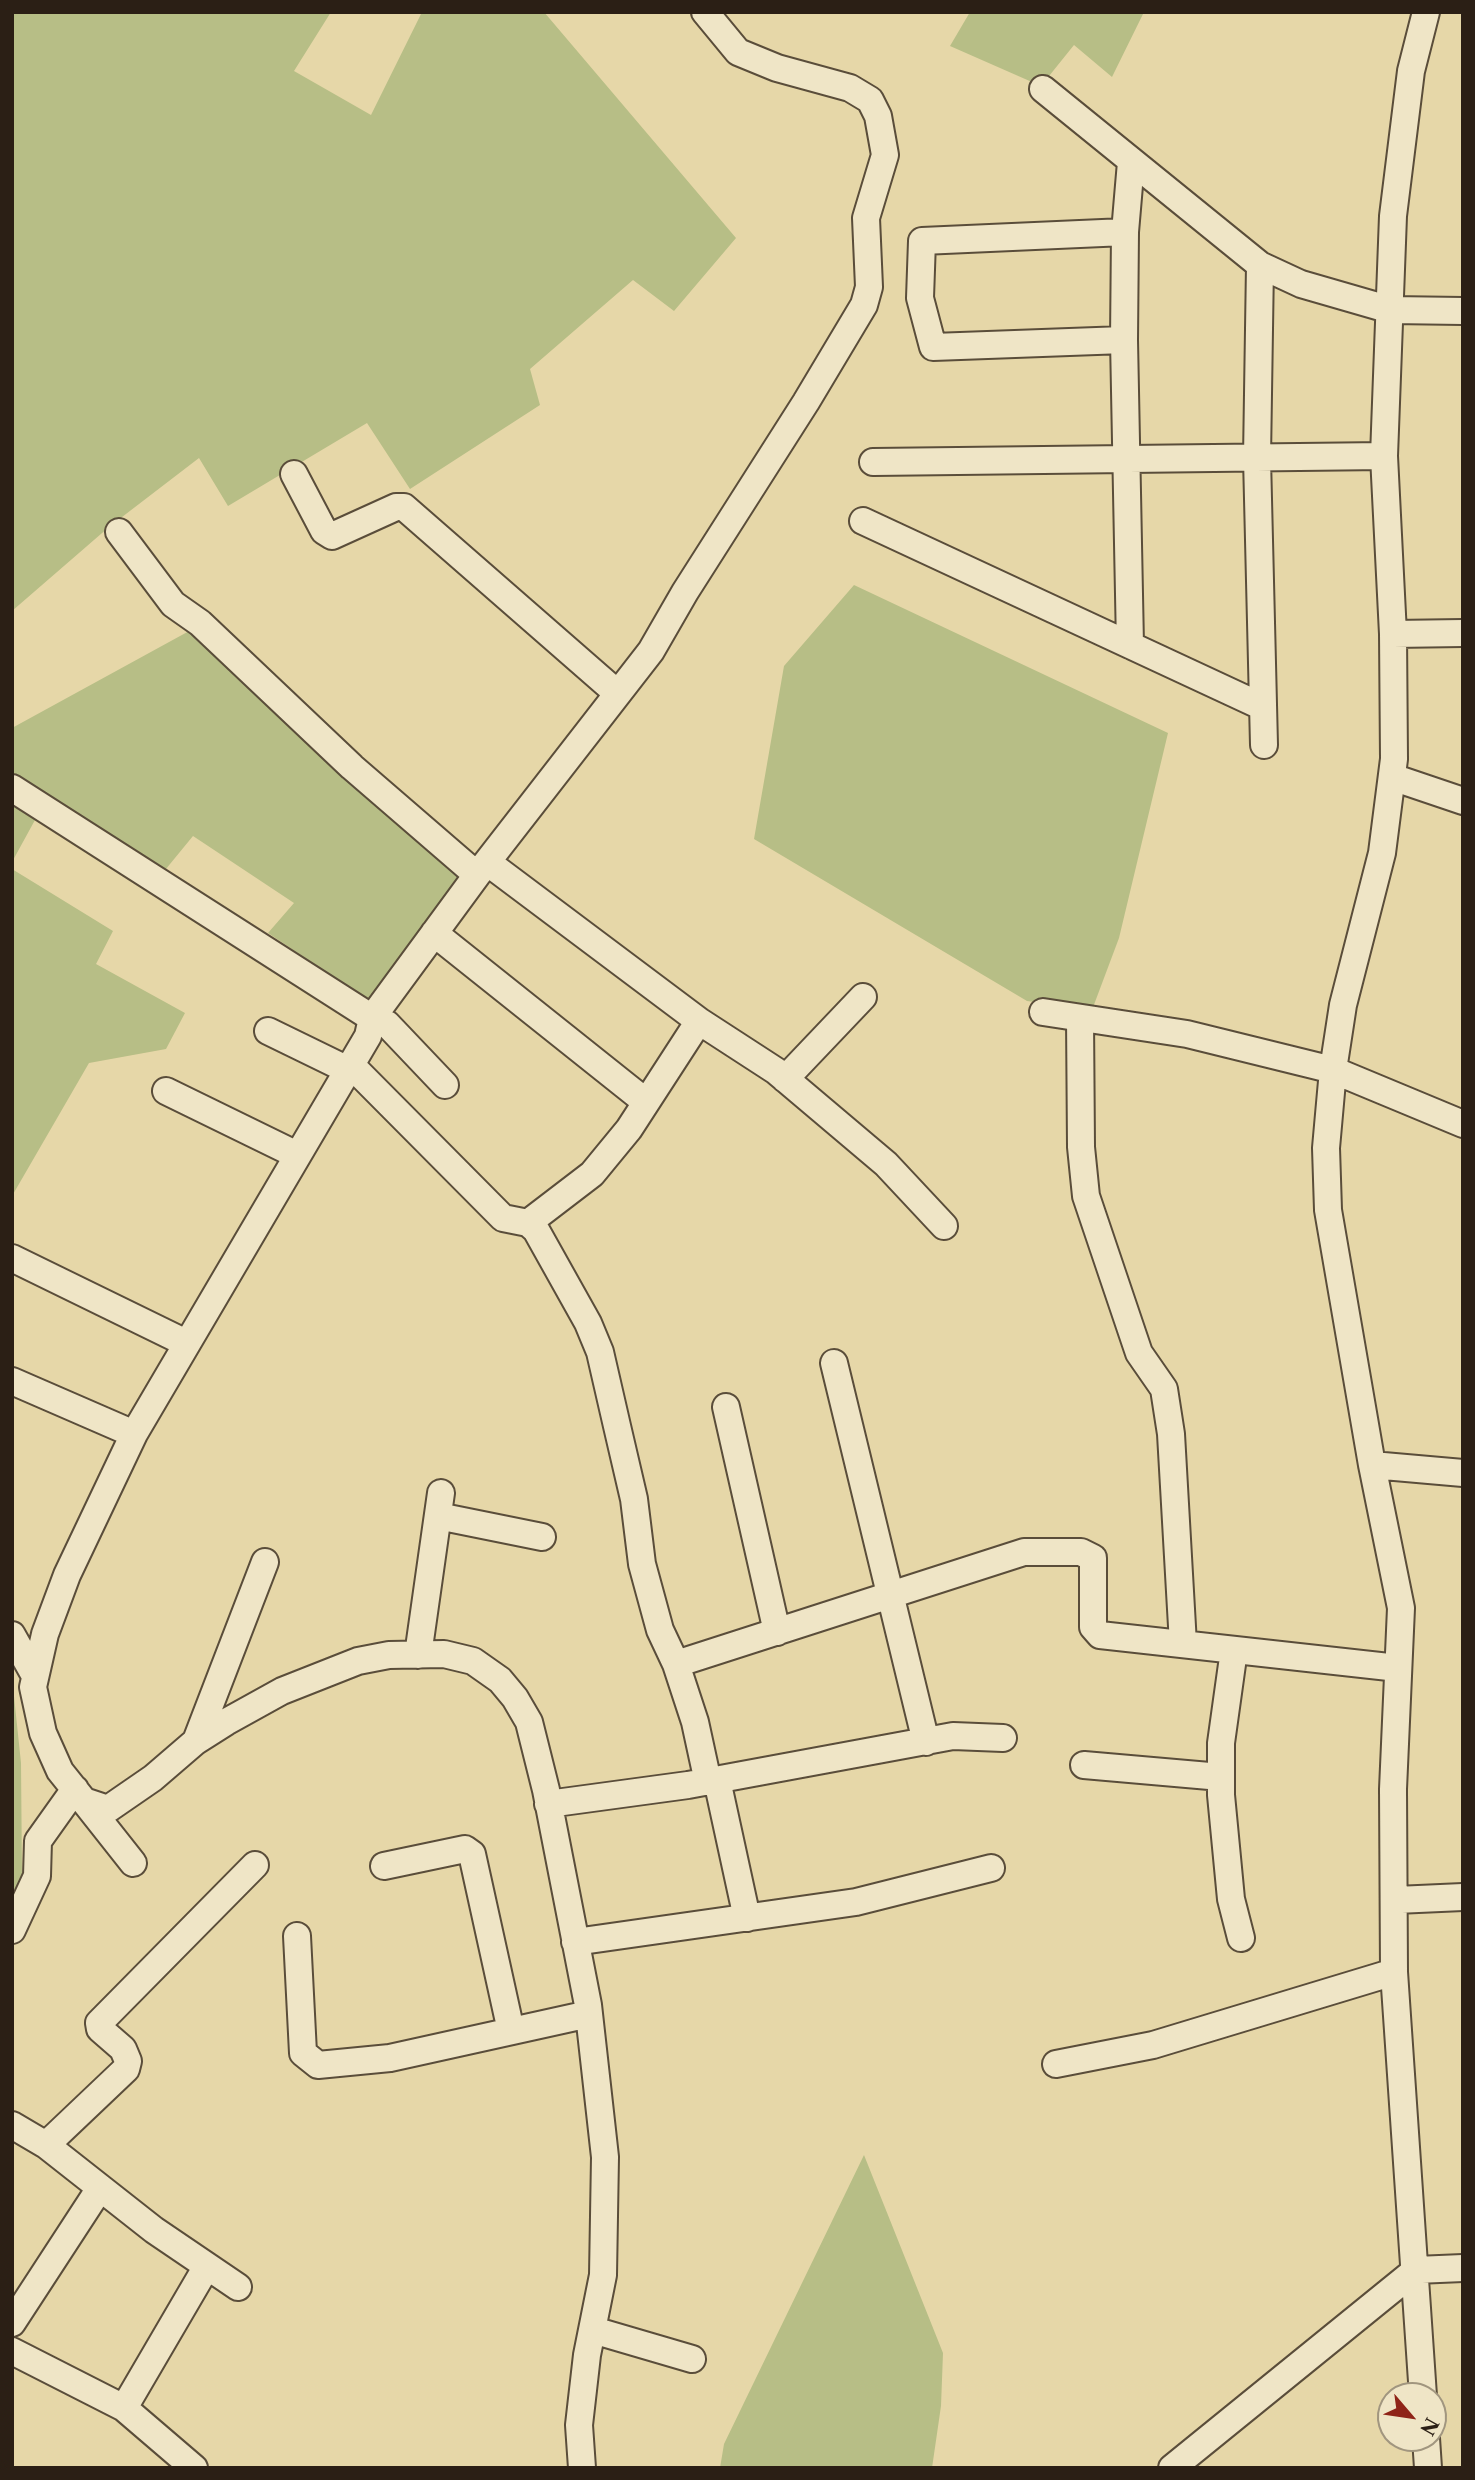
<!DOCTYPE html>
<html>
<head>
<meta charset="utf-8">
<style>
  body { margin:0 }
  #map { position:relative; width:1475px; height:2480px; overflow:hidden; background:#e6d7a8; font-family:"Libre Caslon Text",serif }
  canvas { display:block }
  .frame { position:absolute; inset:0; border:14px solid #2b1f15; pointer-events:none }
  .north { position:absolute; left:1377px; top:2382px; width:70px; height:70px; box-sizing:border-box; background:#efe5c6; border:2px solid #a1967f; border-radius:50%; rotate:119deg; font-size:19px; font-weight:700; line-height:28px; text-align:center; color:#2b1f15 }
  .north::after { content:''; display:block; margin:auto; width:24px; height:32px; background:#8f2418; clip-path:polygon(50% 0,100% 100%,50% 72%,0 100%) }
</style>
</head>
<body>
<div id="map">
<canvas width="1475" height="2480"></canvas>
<div class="frame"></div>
<div class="north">N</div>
</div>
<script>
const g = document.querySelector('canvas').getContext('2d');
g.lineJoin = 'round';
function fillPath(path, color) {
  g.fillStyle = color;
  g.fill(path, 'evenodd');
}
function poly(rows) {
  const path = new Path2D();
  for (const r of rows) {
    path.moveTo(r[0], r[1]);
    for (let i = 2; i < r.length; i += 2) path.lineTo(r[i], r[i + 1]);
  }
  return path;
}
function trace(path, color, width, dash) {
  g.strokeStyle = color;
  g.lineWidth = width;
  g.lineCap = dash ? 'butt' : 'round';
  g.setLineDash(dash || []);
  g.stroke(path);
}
const green = poly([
  [12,12,331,12,294,71,371,115,422,12,544,12,736,238,674,311,633,280,530,369,540,405,410,489,367,423,228,506,199,458,109,527,12,611],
  [970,12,1144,12,1112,77,1074,45,1041,86,950,46],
  [854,585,1168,733,1119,938,1092,1010,1027,1001,754,839,784,666],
  [191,630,461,875,368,1000,268,933,294,903,193,836,161,875,12,774,12,728],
  [12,802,35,820,12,862],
  [12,869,113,931,96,964,185,1013,166,1049,89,1063,12,1196],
  [12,1677,21,1763,22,1876,12,1896],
  [864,2155,943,2353,941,2406,932,2468,720,2468,724,2444]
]);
const minor = poly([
  [1043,89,1260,265,1301,284,1391,310,1463,311],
  [1260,265,1257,458,1264,745],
  [1124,340,933,347,920,298,922,241,1125,232],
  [873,462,1384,456],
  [294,474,324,531,332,536,396,507,404,507,617,693],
  [863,521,1263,707],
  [119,532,173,604,200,623,352,767,477,875,372,1018,387,1024,445,1085],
  [1393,634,1463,633],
  [1130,645,1124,340,1125,232,1131,162],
  [1392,777,1463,801],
  [12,788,372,1018,368,1036,134,1434,67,1575,45,1634,33,1687,43,1733,60,1771,84,1801,108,1809,153,1778,196,1741,226,1722,282,1691,358,1661,389,1655,444,1654,473,1661,500,1680,515,1698,529,1722,546,1790,588,2005,605,2157,603,2275,587,2355,579,2425,582,2468],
  [487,862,699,1021,776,1071,886,1164,944,1226],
  [477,875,651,651,685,592,806,402,864,305,869,287,866,218,885,155,878,116,870,100,850,88,777,68,738,52,705,12],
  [434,933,646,1102],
  [1043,1012,1187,1034,1333,1070,1463,1124],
  [1080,1018,1081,1147,1086,1196,1139,1353,1164,1389,1171,1434,1183,1644],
  [268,1031,348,1070],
  [351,1065,503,1218,528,1223,536,1230,588,1323,600,1352,617,1426,634,1499,642,1564,660,1630,676,1664],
  [785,1079,863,997],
  [166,1091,297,1155],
  [528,1223,592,1174,629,1129,699,1021],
  [12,1258,186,1343],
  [834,1363,926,1742],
  [12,1381,134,1434],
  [726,1407,777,1632],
  [1372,1465,1463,1473],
  [438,1516,542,1537],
  [12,1635,35,1676],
  [1234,1650,1221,1743,1221,1795,1231,1899,1241,1938],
  [418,1655,441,1493],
  [196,1741,265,1562],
  [1084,1765,1221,1777],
  [717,1780,747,1918],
  [708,1782,695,1722,676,1664,1024,1552,1081,1552,1093,1558,1093,1627,1100,1635,1398,1668],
  [84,1801,133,1863],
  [548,1804,688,1785,953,1736,1003,1738],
  [384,1866,465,1849,472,1854,511,2031],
  [1396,1900,1463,1897],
  [12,1930,37,1876,38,1841,75,1789],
  [297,1936,303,2053,318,2065,390,2058,589,2014],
  [575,1942,856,1902,991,1868],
  [1056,2064,1153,2045,1394,1972],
  [12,2125,46,2145,154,2230,238,2287],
  [46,2145,126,2069,128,2061,123,2049,100,2029,99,2023,255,1865],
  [12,2323,100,2188],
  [593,2330,692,2359],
  [12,2351,124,2408,194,2468],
  [1423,2396,1394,1972,1393,1789,1401,1608,1372,1465,1328,1210,1326,1148,1333,1070,1343,1005,1382,853,1394,759,1393,634,1384,456,1393,216,1411,71,1426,12],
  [124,2408,207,2266],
  [1426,2438,1428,2468],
  [1172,2468,1416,2270,1463,2268]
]);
fillPath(green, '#b7be86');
trace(minor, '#5a4d3a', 30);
trace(minor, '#efe5c6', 26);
</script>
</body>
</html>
